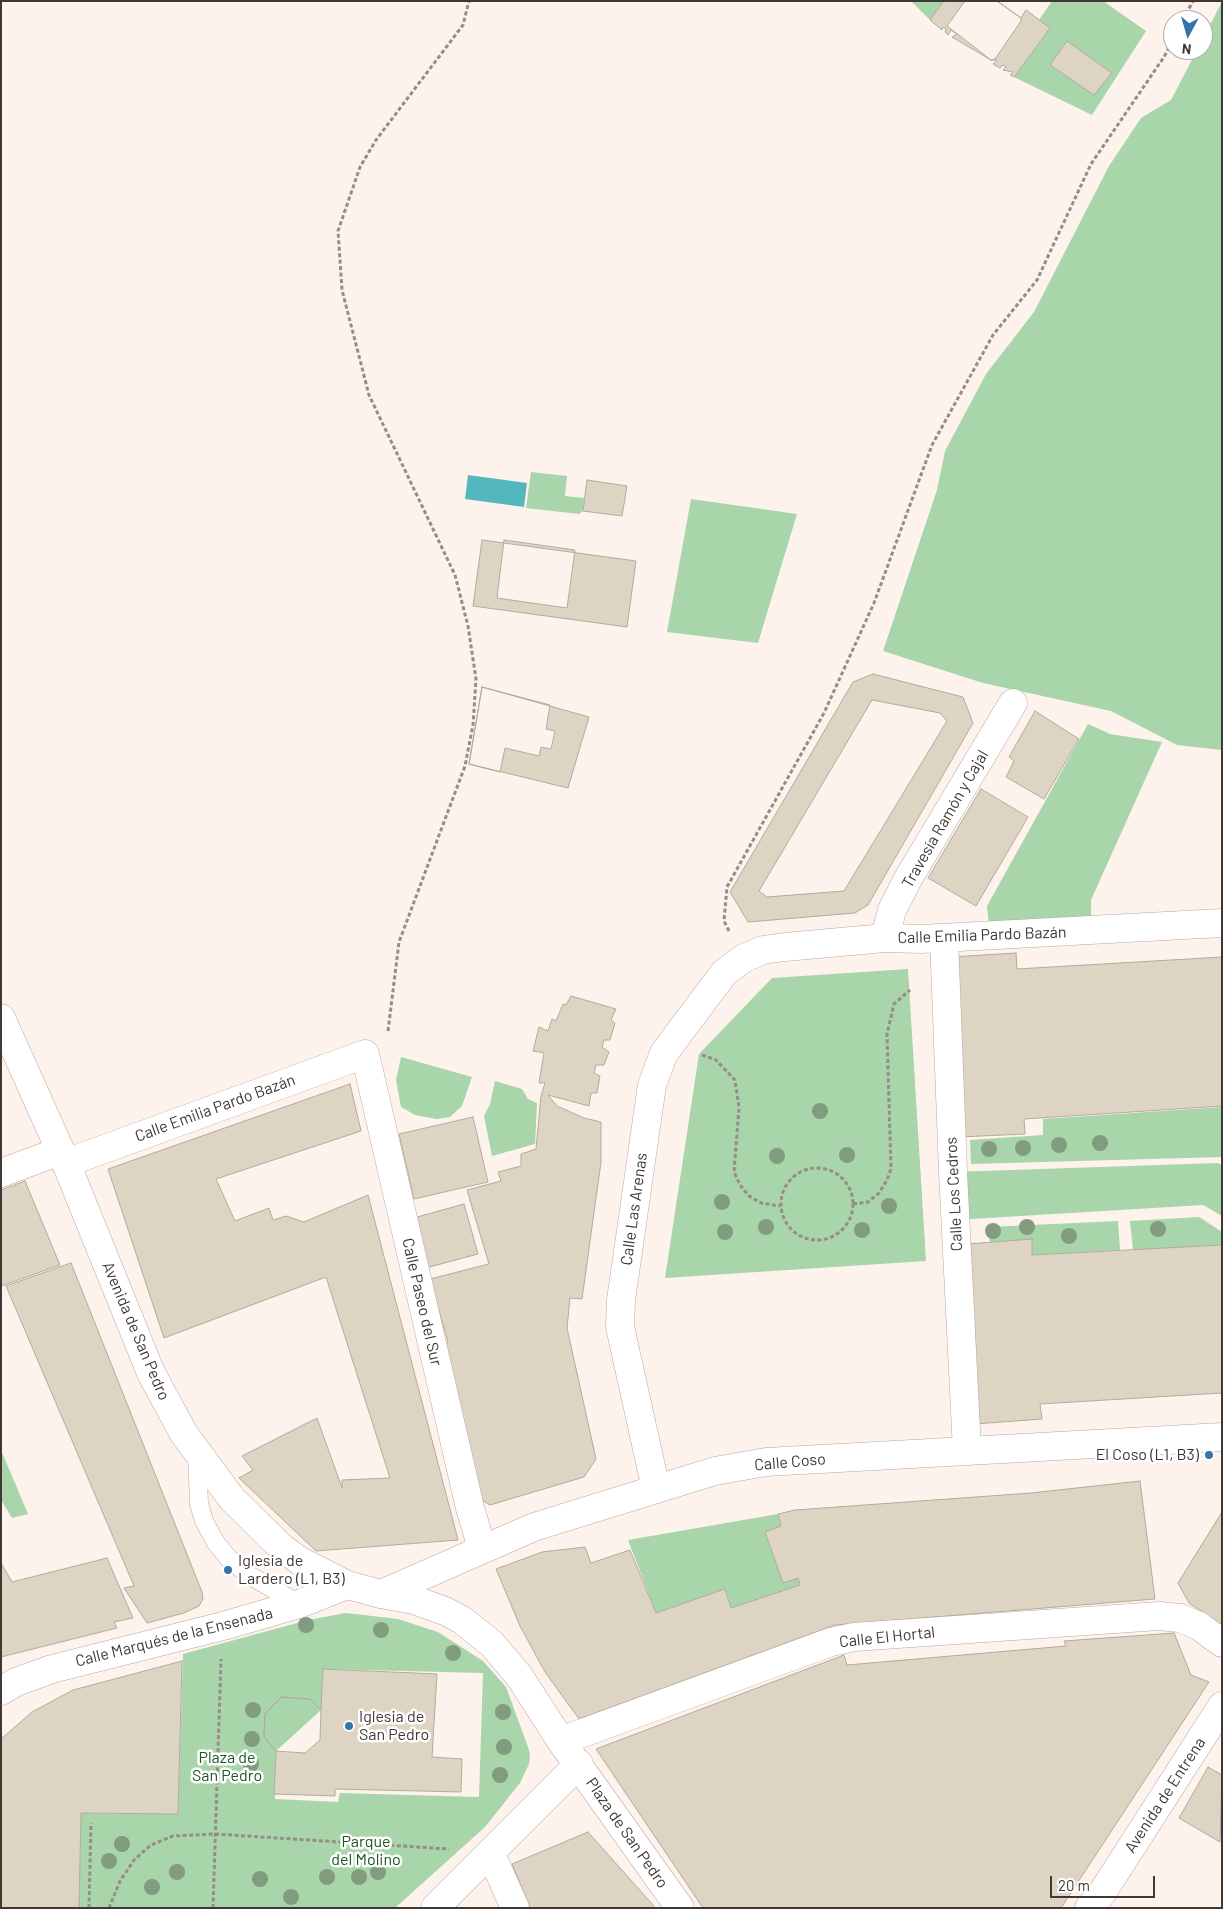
<!DOCTYPE html>
<html>
<head>
<meta charset="utf-8">
<style>
  body { margin:0 }
  #map { position:relative; width:1223px; height:1909px; overflow:hidden; background:#fef2ed; font-family:Barlow,sans-serif }
  canvas { display:block }
  .frame { position:absolute; inset:0; border:2px solid #403835; pointer-events:none }
  .north { position:absolute; left:1163px; top:10px; width:50px; height:50px; box-sizing:border-box; background:#fff; border:1px solid #b3afae; border-radius:50%; rotate:186deg; font-size:14px; font-weight:700; line-height:20px; text-align:center; color:#403835 }
  .north::after { content:''; display:block; margin:auto; width:18px; height:22px; background:#3374aa; clip-path:polygon(50% 0,100% 100%,50% 72%,0 100%) }
  .scale { position:absolute; left:1050px; top:1876px; width:105px; height:22px; box-sizing:border-box; border:2px solid #403835; border-top:0; padding-left:6px; font-size:15px; line-height:18px; white-space:nowrap; color:#403835; -webkit-text-stroke:4px #fff; paint-order:stroke }
</style>
</head>
<body>
<div id="map">
<canvas width="1223" height="1909"></canvas>
<div class="frame"></div>
<div class="north">N</div>
<div class="scale">20 m</div>
</div>
<script>
const g = document.querySelector('canvas').getContext('2d');
g.lineJoin = 'round';
function fillPath(path, color) {
  g.fillStyle = color;
  g.fill(path, 'evenodd');
}
function poly(rows) {
  const path = new Path2D();
  for (const r of rows) {
    if (r.length === 3) {
      path.moveTo(r[0] + r[2], r[1]);
      path.arc(r[0], r[1], r[2], 0, 2 * Math.PI);
      continue;
    }
    path.moveTo(r[0], r[1]);
    for (let i = 2; i < r.length; i += 2) path.lineTo(r[i], r[i + 1]);
  }
  return path;
}
function trace(path, color, width, dash) {
  g.strokeStyle = color;
  g.lineWidth = width;
  g.lineCap = dash ? 'butt' : 'round';
  g.setLineDash(dash || []);
  g.stroke(path);
}
function label(font, color, halo, rows, align = 'center') {
  g.font = font + ' Barlow,sans-serif';
  g.lineWidth = 5;
  g.setLineDash([]);
  g.textBaseline = 'middle';
  g.strokeStyle = halo;
  g.fillStyle = color;
  for (const [text, x, y, turn = 0] of rows) {
    g.save();
    g.translate(x, y);
    g.rotate((+turn || 0) * Math.PI / 180);
    g.textAlign = isNaN(turn) ? turn : align;
    if (halo) g.strokeText(text, 0, 0);
    g.fillText(text, 0, 0);
    g.restore();
  }
}
const green = poly([
  [911,1,944,1,930,20],
  [1052,1,1103,1,1146,31,1092,115,1014,77,1050,28,1039,20],
  [1222,2,1222,750,1177,745,1111,711,983,683,883,651,937,490,945,451,986,374,1034,312,1109,166,1141,118,1171,100,1197,50,1203,50,1203,38],
  [531,472,567,476,565,496,584,498,583,511,579,514,526,508],
  [691,499,797,514,758,643,667,632],
  [1088,724,1110,734,1162,742,1091,900,1091,922,989,927,987,906],
  [908,969,926,1261,665,1278,699,1054,772,978],
  [401,1057,472,1077,462,1106,450,1117,437,1119,415,1115,401,1107,396,1080],
  [495,1081,522,1089,528,1099,537,1103,535,1144,492,1156,484,1116,490,1104],
  [1222,1107,1222,1157,971,1164,970,1140,1043,1135,1043,1119],
  [1218,1163,1222,1165,1222,1216,1203,1205,955,1220,953,1172],
  [1199,1217,1222,1232,1222,1245,1133,1250,1130,1221],
  [1118,1221,1120,1250,1032,1255,990,1243,988,1227],
  [1,1450,28,1514,12,1518,1,1500],
  [778,1514,781,1526,783,1583,798,1578,800,1585,731,1608,725,1589,656,1613,628,1540],
  [346,1613,398,1619,438,1632,483,1661,506,1687,527,1744,530,1754,529,1764,520,1783,485,1827,395,1908,79,1908,81,1813,178,1814,183,1654,308,1620],
  [323,1669,483,1673,479,1797,340,1793,338,1802,275,1799,276,1751,321,1710]
]);
const water = poly([
  [468,475,527,483,524,507,465,499]
]);
const building = poly([
  [944,1,997,1,1021,18,1026,10,1050,28,1014,77,1010,75,1013,72,1003,70,1006,67,1003,65,1000,68,993,64,997,60,991,60,952,37,957,34,951,30,948,35,945,32,946,29,943,27,942,30,930,20,944,1],
  [965,1,997,1,1021,18,1021,21,995,59,991,60,947,26,965,1],
  [1067,41,1112,73,1094,95,1050,65,1067,41],
  [587,480,627,486,622,516,583,511,587,480],
  [482,540,636,561,627,627,473,606,482,540],
  [504,540,575,550,567,608,497,598,504,540],
  [873,674,963,697,973,723,868,905,855,913,748,922,730,892,853,682,873,674],
  [482,687,589,717,568,788,469,764,482,687],
  [482,687,550,705,546,729,555,731,551,749,541,747,539,756,505,748,500,772,469,764,482,687],
  [872,700,940,713,947,721,844,891,767,897,759,891,872,700],
  [1035,711,1079,739,1044,799,1006,777,1014,761,1009,757,1035,711],
  [981,789,1028,817,976,906,928,878,981,789],
  [1016,953,1017,969,1222,957,1222,1106,1024,1119,1025,1134,959,1137,950,957,1016,953],
  [571,996,616,1009,611,1020,615,1023,610,1040,604,1040,602,1047,609,1052,604,1065,596,1065,594,1073,600,1076,597,1093,591,1093,589,1106,548,1095,557,1106,584,1118,601,1122,601,1162,582,1299,570,1298,567,1328,596,1459,584,1477,490,1505,474,1495,442,1343,448,1342,430,1279,489,1264,467,1190,501,1181,498,1172,521,1166,521,1154,536,1149,541,1096,545,1083,539,1083,544,1053,533,1051,539,1027,548,1031,552,1019,556,1021,563,1004,566,1005,571,996],
  [350,1084,361,1131,216,1179,235,1221,269,1208,273,1220,286,1216,304,1222,368,1195,458,1540,316,1551,239,1478,253,1470,242,1456,317,1418,342,1488,342,1480,390,1478,326,1277,164,1338,108,1169,350,1084],
  [473,1117,488,1182,414,1199,399,1134,473,1117],
  [25,1181,60,1265,1,1286,1,1190,25,1181],
  [464,1204,478,1254,422,1269,410,1219,464,1204],
  [1032,1239,1032,1255,1222,1245,1222,1393,1040,1404,1042,1419,975,1424,967,1244,1032,1239],
  [71,1263,202,1592,203,1599,199,1606,184,1613,147,1623,124,1588,134,1586,6,1286,71,1263],
  [1140,1481,1155,1599,835,1625,579,1719,545,1672,520,1626,496,1569,542,1552,585,1547,591,1563,630,1550,656,1613,725,1589,731,1608,800,1585,798,1578,783,1583,765,1532,781,1526,778,1514,795,1510,1031,1493,1140,1481],
  [1222,1512,1222,1625,1189,1603,1178,1583,1222,1512],
  [107,1558,133,1618,114,1622,117,1628,1,1657,1,1563,12,1582,107,1558],
  [1174,1633,1191,1675,1209,1682,1061,1908,703,1908,596,1749,844,1655,847,1665,1066,1646,1064,1641,1174,1633],
  [182,1661,178,1814,81,1813,79,1908,1,1908,1,1739,32,1712,73,1690,182,1661],
  [323,1669,437,1674,432,1757,462,1759,461,1792,335,1789,335,1796,274,1794,276,1751,264,1737,265,1714,281,1697,310,1699,321,1710,323,1669],
  [281,1697,310,1699,321,1710,320,1740,305,1753,276,1751,264,1737,265,1714,281,1697],
  [1208,1767,1222,1775,1220,1842,1179,1818,1208,1767],
  [588,1832,653,1905,655,1908,530,1908,512,1864,588,1832]
]);
const path = poly([
  [1183,20,1193,1],
  [729,931,724,921,727,887,824,713,874,603,932,445,993,335,1037,280,1091,164,1164,57,1173,40],
  [388,1031,399,942,465,766,473,725,476,679,468,626,455,575,369,395,342,290,338,231,360,167,376,140,463,25,469,1],
  [702,1055,716,1060,735,1080,739,1108,734,1172,740,1185,749,1196,761,1203,780,1206],
  [817,1204,36],
  [853,1204,868,1202,879,1193,887,1180,891,1169,887,1034,894,1004,910,990],
  [89,1908,91,1823],
  [109,1908,120,1881,134,1860,151,1845,173,1836,215,1834,449,1849],
  [213,1908,221,1659]
]);
const service = poly([
  [197,1454,199,1504,204,1521,216,1543,230,1560,249,1575,299,1604]
]);
const minor = poly([
  [885,938,892,910,909,877,1013,703],
  [944,938,953,1172,967,1450],
  [66,1163,365,1054,470,1508,482,1548],
  [1,1173,60,1151],
  [656,1489,620,1327,621,1300,652,1085,664,1053,724,973,744,958,763,950,785,947,885,938,921,939,1222,923],
  [381,1594,414,1600,445,1611,462,1620,492,1644,519,1676,561,1741,680,1908],
  [1,1691,16,1682,52,1669,223,1626,299,1604,347,1585],
  [561,1741,831,1642,854,1637,1159,1616,1180,1618,1199,1626,1222,1643],
  [491,1854,515,1908],
  [435,1908,579,1764],
  [1089,1908,1102,1893,1222,1706]
]);
const secondary = poly([
  [1,1018,66,1163,151,1373,184,1434,232,1499,282,1548,300,1561,347,1585,381,1594,534,1527,715,1471,766,1462,1222,1437]
]);
const trees = [
  [820,1111],
  [1100,1143],
  [1059,1145],
  [1023,1148],
  [989,1149],
  [847,1155],
  [777,1156],
  [722,1202],
  [889,1206],
  [766,1227],
  [1027,1227],
  [1158,1229],
  [862,1230],
  [993,1231],
  [725,1232],
  [1069,1236],
  [306,1625],
  [381,1630],
  [453,1653],
  [253,1710],
  [503,1712],
  [252,1739],
  [504,1747],
  [251,1764],
  [500,1775],
  [122,1844],
  [109,1861],
  [177,1872],
  [378,1872],
  [327,1877],
  [359,1877],
  [260,1879],
  [152,1887],
  [291,1897]
];
const markers = [
  [1209,1455,5,"#3374aa"],
  [228,1570,5,"#3374aa"],
  [349,1726,5,"#3374aa"]
];
const streetNames = [
  ["Travesía Ramón y Cajal",945,819,-60],
  ["Calle Emilia Pardo Bazán",982,935,-2],
  ["Calle Emilia Pardo Bazán",215,1108,-20],
  ["Calle Los Cedros",954,1194,-93],
  ["Calle Las Arenas",634,1209,-82],
  ["Calle Paseo del Sur",422,1302,77],
  ["Avenida de San Pedro",136,1331,67],
  ["Calle Coso",790,1462,-5],
  ["Calle Marqués de la Ensenada",174,1637,-14],
  ["Calle El Hortal",887,1637,-6],
  ["Avenida de Entrena",1165,1795,-57],
  ["Plaza de San Pedro",627,1833,55]
];
const poiNames = [
  ["El Coso (L1, B3)",1199,1455,"right"],
  ["Iglesia de",238,1561],
  ["Lardero (L1, B3)",238,1579],
  ["Iglesia de",359,1717],
  ["San Pedro",359,1735]
];
const parkNames = [
  ["Plaza de",227,1758],
  ["San Pedro",227,1776],
  ["Parque",366,1842],
  ["del Molino",366,1860]
];
fillPath(green, '#a8d5aa');
fillPath(water, '#53b8be');
fillPath(building, '#ded4c3');
trace(building, '#b4aa9b', 1);
trace(service, '#baa79f', 19);
trace(minor, '#baa79f', 29);
trace(secondary, '#baa79f', 29);
trace(path, '#968c88', 3, [4, 2.5]);
trace(service, '#fff', 18);
trace(minor, '#fff', 28);
trace(secondary, '#fff', 28);
g.fillStyle = '#819c7e';
for (const [x, y] of trees) {
  g.beginPath();
  g.arc(x, y, 8, 0, 2 * Math.PI);
  g.fill();
}
for (const [x, y, r, color] of markers) {
  const dot = new Path2D();
  dot.arc(x, y, r, 0, 2 * Math.PI);
  g.fillStyle = color;
  g.fill(dot);
  trace(dot, '#fff', 2);
}
label('16px', '#403835', '#fff', streetNames);
label('16px', '#403835', '#fff', poiNames, 'left');
label('16px', '#1b5524', '#fff', parkNames);
</script>
</body>
</html>
